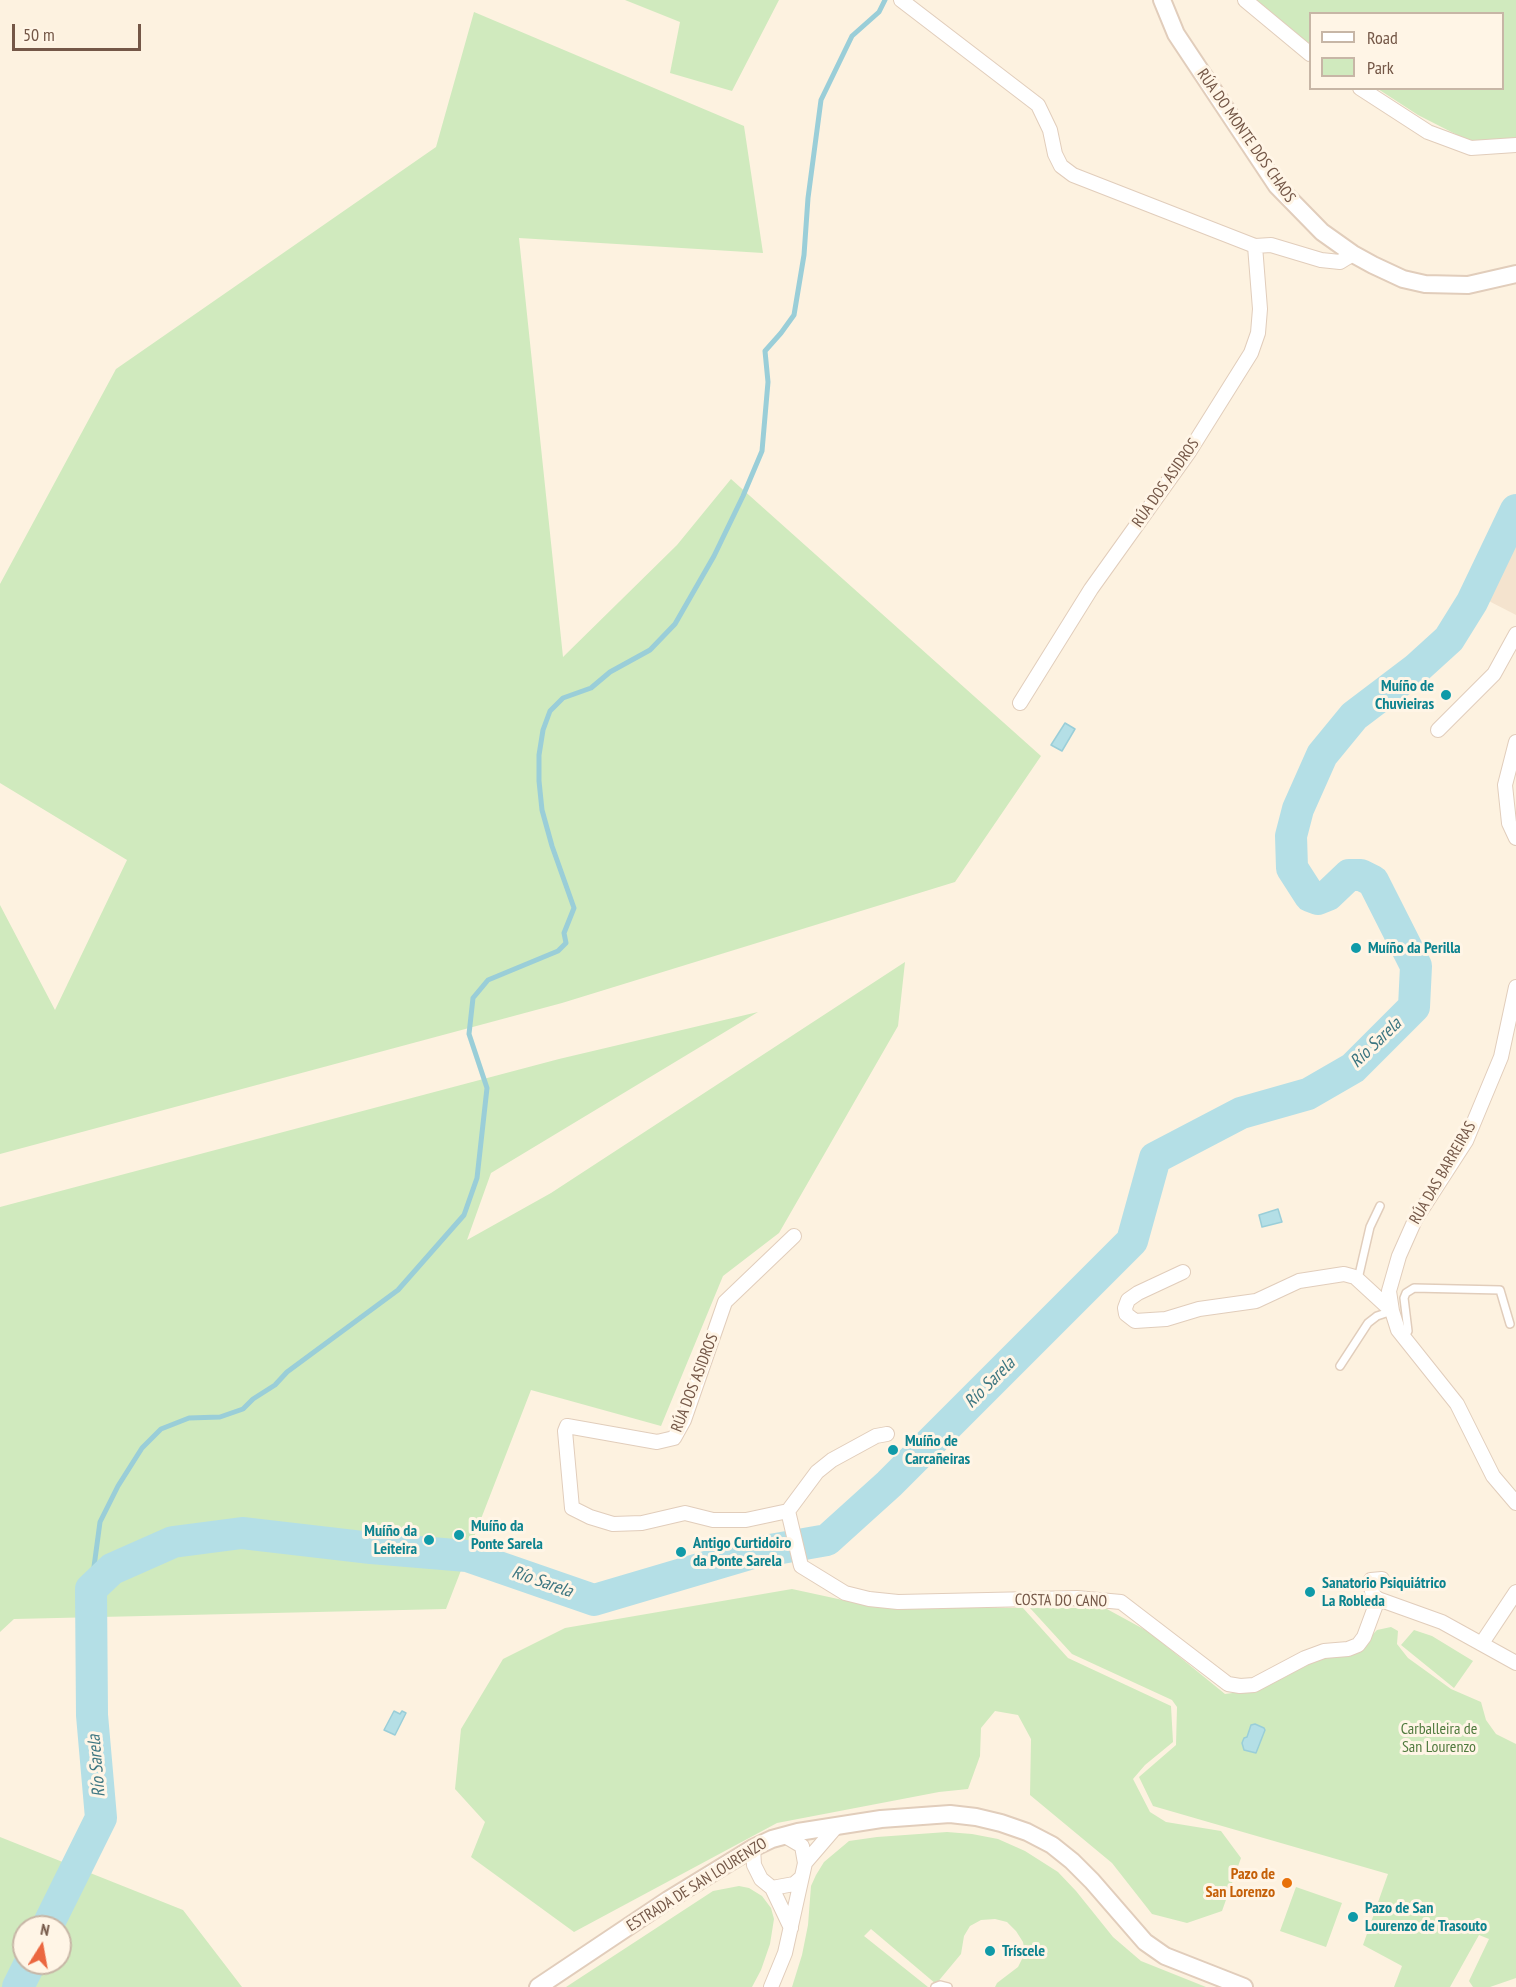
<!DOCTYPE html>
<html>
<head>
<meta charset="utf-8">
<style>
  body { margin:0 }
  #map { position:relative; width:1516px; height:1987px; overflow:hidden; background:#fdf2e0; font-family:"PT Sans Narrow",sans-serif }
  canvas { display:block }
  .legend { position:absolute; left:1309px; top:12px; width:195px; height:78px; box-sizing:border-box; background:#fff5e6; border:2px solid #c7b6a6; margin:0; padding:8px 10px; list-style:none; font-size:18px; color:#745747 }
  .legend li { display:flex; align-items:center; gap:12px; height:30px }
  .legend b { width:30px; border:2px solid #c7b6a6 }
  .north { position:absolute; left:12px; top:1915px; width:60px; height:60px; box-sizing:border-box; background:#fff5e6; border:2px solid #c7b6a6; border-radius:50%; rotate:11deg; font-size:16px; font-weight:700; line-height:24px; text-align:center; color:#745747 }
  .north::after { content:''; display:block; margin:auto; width:21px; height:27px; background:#eb6740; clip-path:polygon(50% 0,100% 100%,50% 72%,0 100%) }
  .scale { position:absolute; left:12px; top:24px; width:129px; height:27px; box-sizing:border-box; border:3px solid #745747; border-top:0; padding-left:8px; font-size:18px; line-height:21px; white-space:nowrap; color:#745747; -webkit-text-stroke:4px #fff5e6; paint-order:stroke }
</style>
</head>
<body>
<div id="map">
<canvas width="1516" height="1987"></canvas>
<ul class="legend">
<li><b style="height:8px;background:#fff"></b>Road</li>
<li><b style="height:16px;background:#d0eabe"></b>Park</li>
</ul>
<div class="north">N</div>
<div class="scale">50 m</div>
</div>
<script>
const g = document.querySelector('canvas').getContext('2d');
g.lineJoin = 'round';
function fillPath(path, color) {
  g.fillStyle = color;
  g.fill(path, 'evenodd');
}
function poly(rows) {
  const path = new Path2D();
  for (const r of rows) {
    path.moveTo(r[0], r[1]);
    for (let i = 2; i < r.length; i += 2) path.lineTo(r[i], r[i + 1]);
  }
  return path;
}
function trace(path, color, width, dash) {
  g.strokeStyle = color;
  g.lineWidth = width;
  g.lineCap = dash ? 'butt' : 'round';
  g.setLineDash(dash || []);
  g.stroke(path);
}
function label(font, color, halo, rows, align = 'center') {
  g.font = font + ' "PT Sans Narrow",sans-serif';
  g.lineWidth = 6;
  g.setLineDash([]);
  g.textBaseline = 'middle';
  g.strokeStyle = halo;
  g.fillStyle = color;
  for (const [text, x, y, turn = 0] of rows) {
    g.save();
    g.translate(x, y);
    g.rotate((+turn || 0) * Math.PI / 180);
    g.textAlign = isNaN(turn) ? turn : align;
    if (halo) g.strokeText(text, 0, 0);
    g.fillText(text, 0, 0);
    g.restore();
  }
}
const residential = poly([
  [1516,532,1516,615,1483,598,1508,542]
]);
const green = poly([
  [625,0,779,0,732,91,670,73,680,22],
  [1256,0,1516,0,1516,138,1469,141,1418,115,1378,89,1502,88,1502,14,1310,14,1310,44,1297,36],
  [474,12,744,126,763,253,519,238,563,657,677,545,731,479,1041,756,955,882,562,1003,0,1154,0,905,55,1010,127,860,0,783,0,584,116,369,436,147],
  [905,962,898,1026,779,1233,723,1276,661,1426,531,1390,446,1609,14,1619,0,1632,0,1207,559,1059,758,1012,491,1173,467,1240,551,1193],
  [792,1589,875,1607,1023,1608,1068,1658,1171,1706,1173,1742,1145,1765,1133,1779,1150,1812,1166,1822,1221,1831,1241,1858,1222,1911,1187,1923,1152,1914,1112,1863,1030,1795,1031,1739,1018,1715,995,1711,981,1728,980,1756,968,1789,939,1792,777,1823,574,1932,471,1857,485,1822,455,1789,461,1729,503,1659,565,1628],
  [1030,1608,1105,1608,1149,1632,1225,1694,1248,1691,1283,1678,1326,1655,1365,1642,1377,1630,1391,1627,1398,1631,1397,1644,1408,1658,1451,1689,1481,1702,1486,1720,1496,1734,1516,1744,1516,1978,1490,1987,1473,1987,1469,1981,1489,1939,1479,1935,1450,1987,1394,1987,1402,1966,1363,1945,1388,1874,1153,1806,1139,1777,1176,1745,1177,1707,1172,1700,1072,1654],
  [1414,1630,1432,1636,1473,1661,1454,1688,1401,1645],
  [947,1832,972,1834,998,1839,1025,1851,1058,1872,1076,1891,1113,1937,1141,1961,1206,1987,995,1987,997,1983,1018,1967,1025,1953,1023,1942,1016,1931,1007,1922,995,1919,981,1920,970,1926,964,1936,961,1954,936,1984,871,1929,864,1936,928,1987,792,1987,802,1955,808,1925,811,1886,816,1875,824,1862,849,1841,877,1837],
  [0,1837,183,1910,242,1987,0,1987],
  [24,1927,60,1927,60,1963,24,1963],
  [739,1886,749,1888,762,1896,771,1908,774,1919,770,1944,761,1970,752,1987,566,1987,713,1891],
  [1296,1887,1342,1903,1326,1947,1280,1931]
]);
const water = poly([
  [1065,723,1075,729,1062,751,1051,745,1065,723],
  [1278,1209,1282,1222,1262,1227,1259,1215,1278,1209],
  [394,1711,400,1714,402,1711,406,1713,395,1735,384,1730,394,1711],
  [1255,1724,1264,1728,1265,1730,1256,1753,1244,1750,1242,1743,1244,1738,1247,1737,1251,1725,1255,1724]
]);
const stream = poly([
  [91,1589,100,1522,118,1486,142,1448,161,1429,189,1418,220,1417,243,1409,253,1399,275,1385,287,1372,398,1290,464,1215,477,1178,487,1088,469,1034,473,998,488,980,558,951,566,943,564,933,574,908,552,846,542,810,539,781,539,755,543,730,550,711,563,698,591,688,610,672,650,650,675,624,714,556,743,496,762,451,768,382,765,351,781,333,794,315,804,255,808,198,821,100,852,36,879,12,885,0]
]);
const river = poly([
  [47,1927,101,1818,92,1715,91,1589,112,1569,173,1542,242,1533,371,1548,467,1556,594,1600,753,1553,827,1540,889,1484,1132,1241,1155,1158,1241,1113,1308,1094,1353,1068,1414,1007,1416,966,1373,881,1361,875,1349,875,1328,895,1318,899,1310,896,1292,868,1291,836,1298,809,1322,755,1354,716,1416,669,1449,639,1472,602,1516,510],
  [18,1987,30,1963]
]);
const service = poly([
  [1358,1279,1370,1227,1380,1206],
  [1404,1339,1408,1331,1404,1298,1406,1293,1414,1288,1500,1290,1510,1324],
  [1340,1366,1368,1323,1377,1316,1392,1311],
  [935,1987,940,1985,948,1987]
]);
const minor = poly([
  [901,0,1038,105,1050,130,1055,154,1061,166,1073,175,1255,246,1271,245,1321,260,1340,262,1353,254],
  [1245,0,1310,54],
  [1360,88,1428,132,1471,148,1516,145],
  [1020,703,1091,589,1189,452,1251,353,1258,333,1260,309,1255,246],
  [1438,730,1494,674,1516,634],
  [1516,742,1505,785,1509,823,1516,838],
  [1516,987,1501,1057,1466,1141,1415,1220,1399,1256,1389,1291,1392,1311,1398,1330,1457,1404,1493,1476,1516,1503],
  [794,1236,725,1302,684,1420,674,1438,657,1442,567,1426,565,1431,572,1508,590,1517,613,1524,642,1523,685,1513,713,1520,746,1520,788,1511,817,1472,832,1460,876,1436,887,1434],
  [1183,1272,1138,1293,1128,1300,1125,1308,1126,1314,1135,1321,1166,1319,1199,1309,1256,1301,1299,1281,1344,1274,1355,1277,1392,1311],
  [788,1511,801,1566,845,1593,869,1599,898,1602,1077,1598,1121,1602,1228,1684,1240,1686,1254,1685,1305,1658,1324,1651,1348,1649,1358,1645,1364,1637,1378,1599],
  [1382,1579,1371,1580,1370,1584,1373,1595,1378,1599,1442,1622,1516,1663],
  [1482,1643,1516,1592],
  [785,1836,802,1846,805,1863],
  [753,1848,754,1865,761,1879,772,1888,791,1928],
  [772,1888,794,1884,802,1877],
  [771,1987,785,1953,805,1863,836,1827]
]);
const tertiary = poly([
  [1162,0,1176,34,1277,186,1322,232,1353,254,1373,265,1403,279,1425,284,1468,285,1516,274],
  [538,1987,668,1900,753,1848,772,1839,798,1832,881,1819,950,1814,976,1817,1001,1823,1027,1832,1052,1845,1072,1861,1092,1881,1145,1942,1165,1956,1244,1987]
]);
const markers = [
  [1446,695,6,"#0f9aa8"],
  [1356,948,6,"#0f9aa8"],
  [893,1450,6,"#0f9aa8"],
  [459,1535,6,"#0f9aa8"],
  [429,1540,6,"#0f9aa8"],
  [681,1552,6,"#0f9aa8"],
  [1310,1592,6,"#0f9aa8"],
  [1287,1883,6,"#e8710a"],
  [1353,1917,6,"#0f9aa8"],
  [990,1951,6,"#0f9aa8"]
];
const streetNames = [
  ["RÚA DO MONTE DOS CHAOS",1246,136,55],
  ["RÚA DOS ASIDROS",1166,483,-55],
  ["RÚA DAS BARREIRAS",1443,1173,-60],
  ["RÚA DOS ASIDROS",695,1383,-69],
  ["COSTA DO CANO",1061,1601,1],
  ["ESTRADA DE SAN LOURENZO",697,1885,-32]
];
const cultureNames = [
  ["Muíño de",1434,686,"right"],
  ["Chuvieiras",1434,704,"right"],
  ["Muíño da Perilla",1368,948],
  ["Muíño de",905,1441],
  ["Carcañeiras",905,1459],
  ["Muíño da",471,1526],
  ["Ponte Sarela",471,1544],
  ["Muíño da",417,1531,"right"],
  ["Leiteira",417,1549,"right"],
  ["Antigo Curtidoiro",693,1543],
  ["da Ponte Sarela",693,1561],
  ["Sanatorio Psiquiátrico",1322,1583],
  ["La Robleda",1322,1601],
  ["Pazo de San",1365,1908],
  ["Lourenzo de Trasouto",1365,1926],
  ["Tríscele",1002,1951]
];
const parkNames = [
  ["Carballeira de",1439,1729],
  ["San Lourenzo",1439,1747]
];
const foodNames = [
  ["Pazo de",1275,1874],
  ["San Lorenzo",1275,1892]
];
const waterNames = [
  ["Río Sarela",1376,1043,-44],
  ["Río Sarela",990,1383,-45],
  ["Río Sarela",542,1582,19],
  ["Río Sarela",97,1766,-95]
];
fillPath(residential, '#f4e3ce');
fillPath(green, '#d0eabe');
fillPath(water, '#b4dfe6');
trace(water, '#9aced8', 1.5);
trace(stream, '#9aced8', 5);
trace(river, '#b4dfe6', 32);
trace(service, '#e1cdbb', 10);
trace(minor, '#e1cdbb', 16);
trace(tertiary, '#e1cdbb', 20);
trace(service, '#fff', 7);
trace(minor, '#fff', 14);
trace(tertiary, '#fff', 16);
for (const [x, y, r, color] of markers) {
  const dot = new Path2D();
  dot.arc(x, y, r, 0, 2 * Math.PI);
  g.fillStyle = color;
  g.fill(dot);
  trace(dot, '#fff5e6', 2);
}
label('16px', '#745747', '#fff5e6', streetNames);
label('bold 16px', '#0d838f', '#fff5e6', cultureNames, 'left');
label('16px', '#507a3e', '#fff5e6', parkNames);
label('bold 16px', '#c56008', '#fff5e6', foodNames, 'right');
label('italic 18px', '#3d7681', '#fff5e6', waterNames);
</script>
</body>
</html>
